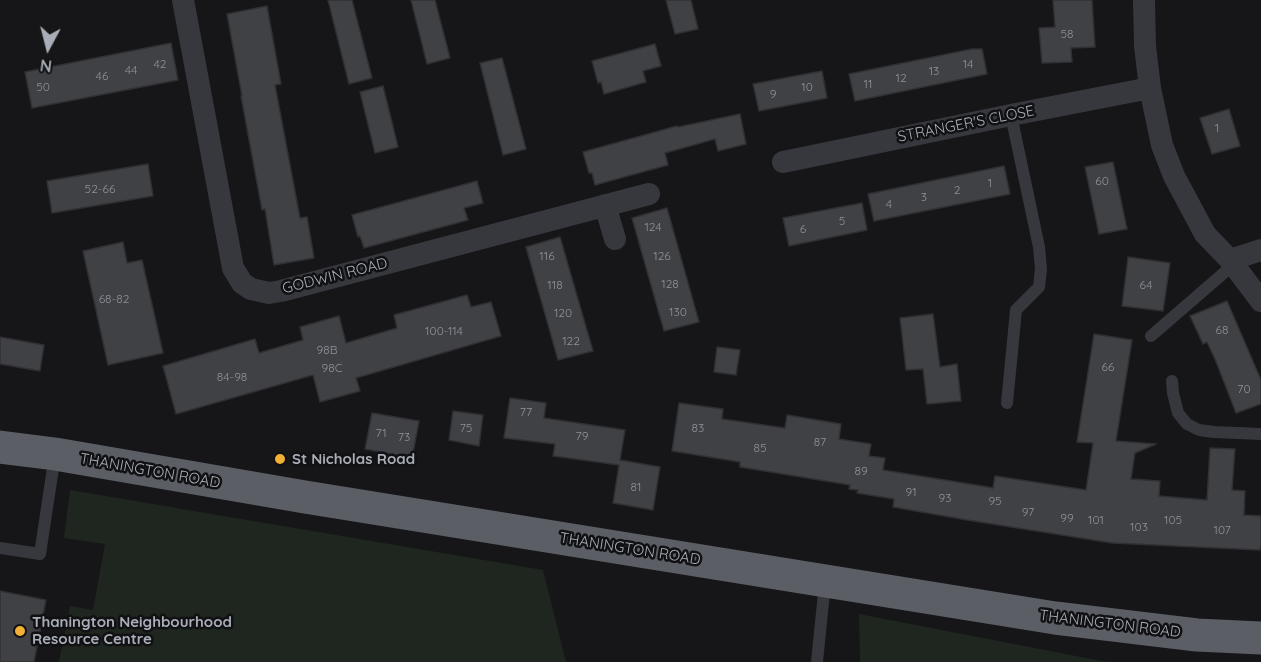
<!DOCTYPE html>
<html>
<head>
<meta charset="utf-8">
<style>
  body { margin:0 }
  #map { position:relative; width:1261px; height:662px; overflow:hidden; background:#161618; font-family:Quicksand,sans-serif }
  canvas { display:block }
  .north { position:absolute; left:18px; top:18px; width:60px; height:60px; -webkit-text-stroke:4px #111113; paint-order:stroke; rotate:187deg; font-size:16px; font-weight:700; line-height:24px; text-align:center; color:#a8adb8 }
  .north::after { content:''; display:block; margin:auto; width:21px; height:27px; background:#a8adb8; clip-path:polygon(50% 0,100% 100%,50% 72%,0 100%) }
</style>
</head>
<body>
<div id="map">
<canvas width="1261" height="662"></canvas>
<div class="north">N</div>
</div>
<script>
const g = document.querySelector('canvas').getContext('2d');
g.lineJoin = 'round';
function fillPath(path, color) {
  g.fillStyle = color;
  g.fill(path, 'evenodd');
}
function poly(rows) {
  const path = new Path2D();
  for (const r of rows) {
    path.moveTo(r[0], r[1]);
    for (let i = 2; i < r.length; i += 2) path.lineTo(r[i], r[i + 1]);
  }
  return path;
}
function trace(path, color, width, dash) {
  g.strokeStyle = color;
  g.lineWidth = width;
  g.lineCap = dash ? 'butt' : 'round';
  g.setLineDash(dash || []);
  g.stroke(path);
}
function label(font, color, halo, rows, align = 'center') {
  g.font = font + ' Quicksand,sans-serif';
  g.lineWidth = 5;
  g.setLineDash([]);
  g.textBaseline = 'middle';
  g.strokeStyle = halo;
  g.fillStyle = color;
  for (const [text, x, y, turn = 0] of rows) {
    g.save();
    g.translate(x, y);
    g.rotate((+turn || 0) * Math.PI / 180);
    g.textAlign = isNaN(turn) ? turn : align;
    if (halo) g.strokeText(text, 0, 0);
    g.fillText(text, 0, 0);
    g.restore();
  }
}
const green = poly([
  [70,490,543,570,566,662,59,662,70,606,93,610,105,544,64,538],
  [859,614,1102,661,1113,662,860,662]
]);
const building = poly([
  [328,0,352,0,372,78,349,84,328,0],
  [411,0,435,0,450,58,427,64,411,0],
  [666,0,691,0,698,29,675,34,666,0],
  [1053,0,1092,0,1095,47,1071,48,1072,62,1042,63,1039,28,1055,27,1053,0],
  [267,6,281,84,275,85,300,218,307,217,314,258,274,265,265,209,262,210,241,96,242,96,227,14,267,6],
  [171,43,178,80,32,108,25,72,171,43],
  [655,44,661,66,643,71,646,82,604,94,601,82,598,83,592,61,655,44],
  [972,49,982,49,987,74,855,101,849,74,972,49],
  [502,58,526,149,503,155,480,63,502,58],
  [822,71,827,98,759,111,753,84,822,71],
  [383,86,398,147,375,153,360,92,383,86],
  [1229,109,1240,146,1212,154,1200,118,1229,109],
  [740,114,746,144,718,151,715,139,665,153,668,165,595,185,592,173,589,173,583,152,677,126,678,127,740,114],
  [1113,162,1127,229,1099,234,1085,167,1113,162],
  [148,164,153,196,52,213,47,181,148,164],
  [1004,166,1010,194,874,221,868,194,1004,166],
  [477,181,483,203,464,208,468,220,364,248,360,236,358,237,352,215,477,181],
  [862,203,867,230,789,246,783,218,862,203],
  [667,208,699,322,664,331,632,218,667,208],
  [560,237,593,351,558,360,526,247,560,237],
  [123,242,127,263,142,260,163,353,108,365,83,251,123,242],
  [1128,257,1170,263,1163,311,1122,306,1128,257],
  [467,295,471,307,491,302,501,336,356,378,360,391,320,402,313,375,176,414,163,366,255,339,259,353,303,340,300,327,339,316,346,343,397,328,394,315,467,295],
  [1227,301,1261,380,1261,404,1236,413,1215,359,1207,342,1203,344,1190,316,1227,301],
  [933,314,940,367,957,364,961,401,927,404,923,369,906,370,900,318,933,314],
  [1094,334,1132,340,1116,441,1156,444,1135,453,1131,479,1160,481,1159,496,1207,500,1210,448,1235,449,1232,490,1245,491,1244,515,1261,516,1261,548,1260,547,1260,550,1112,543,967,520,893,507,894,499,857,493,858,490,849,489,850,485,740,467,740,462,672,451,679,403,723,409,722,419,785,428,787,415,841,424,839,439,871,444,869,456,885,458,883,470,982,486,993,488,995,476,1086,490,1093,443,1077,442,1094,334],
  [0,337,44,345,40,371,0,364,0,337],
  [717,347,740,350,736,375,714,372,717,347],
  [510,398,546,403,544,418,625,430,620,460,660,467,653,510,613,503,619,465,553,456,555,444,504,438,510,398],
  [453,411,483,415,479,446,449,440,453,411],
  [372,413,419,421,412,458,365,449,372,413],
  [0,591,46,600,34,662,0,662,0,591]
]);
const service = poly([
  [1151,336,1233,265],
  [1172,381,1173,393,1178,413,1187,424,1199,430,1214,432,1261,434],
  [1007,403,1016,310,1039,287,1041,269,1039,247,1011,115],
  [0,548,40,554,55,455],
  [817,662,825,583]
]);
const minor = poly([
  [183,0,233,268,242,283,251,289,269,293,281,291,649,194],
  [1144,0,1145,46,1150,88,1162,145,1174,176,1205,234,1230,260,1261,301],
  [783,162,1011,115,1150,88],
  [605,205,615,239],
  [1230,260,1261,250]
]);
const trunk = poly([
  [0,447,55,454,305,497,1055,618,1197,635,1261,638]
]);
const markers = [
  [280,459,6,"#f2b134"],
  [20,631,6,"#f2b134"]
];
const numberNames = [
  ["58",1067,34],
  ["42",160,64],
  ["14",968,64],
  ["44",131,70],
  ["13",934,71],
  ["46",102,76],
  ["12",901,78],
  ["11",868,84],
  ["50",43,87],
  ["10",807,87],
  ["9",773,94],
  ["1",1217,128],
  ["60",1102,181],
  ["1",990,183],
  ["52-66",100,189],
  ["2",957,190],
  ["3",924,197],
  ["4",889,204],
  ["5",842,221],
  ["124",653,227],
  ["6",803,229],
  ["116",547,256],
  ["126",662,256],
  ["128",670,284],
  ["118",555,285],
  ["64",1146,285],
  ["68-82",114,299],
  ["130",678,312],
  ["120",563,313],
  ["68",1222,330],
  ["100-114",444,331],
  ["122",571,341],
  ["98B",327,350],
  ["66",1108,367],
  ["98C",332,368],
  ["84-98",232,377],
  ["70",1244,389],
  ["77",526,412],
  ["75",466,428],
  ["83",698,428],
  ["71",381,433],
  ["79",582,436],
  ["73",404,437],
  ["87",820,442],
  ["85",760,448],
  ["89",861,471],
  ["81",636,487],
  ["91",911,492],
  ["93",945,498],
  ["95",995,501],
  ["97",1028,512],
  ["99",1067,518],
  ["101",1096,520],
  ["105",1173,520],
  ["103",1139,527],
  ["107",1222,530]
];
const streetNames = [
  ["STRANGER'S CLOSE",966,124,-11],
  ["GODWIN ROAD",335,276,-14],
  ["THANINGTON ROAD",150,471,10],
  ["THANINGTON ROAD",630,549,9],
  ["THANINGTON ROAD",1110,624,7]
];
const poiNames = [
  ["St Nicholas Road",292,459],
  ["Thanington Neighbourhood",32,622],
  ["Resource Centre",32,639]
];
fillPath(green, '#1e261f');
fillPath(building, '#404145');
trace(building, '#303034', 1.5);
trace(service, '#37383d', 12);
trace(minor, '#37383d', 22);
trace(trunk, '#5b5e65', 33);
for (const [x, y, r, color] of markers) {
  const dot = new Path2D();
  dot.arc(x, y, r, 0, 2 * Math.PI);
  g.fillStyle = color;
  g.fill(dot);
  trace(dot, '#111113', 2);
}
label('12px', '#8e929b', null, numberNames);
label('15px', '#a8adb8', '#111113', streetNames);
label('bold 15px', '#a8adb8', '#111113', poiNames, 'left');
</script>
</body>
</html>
